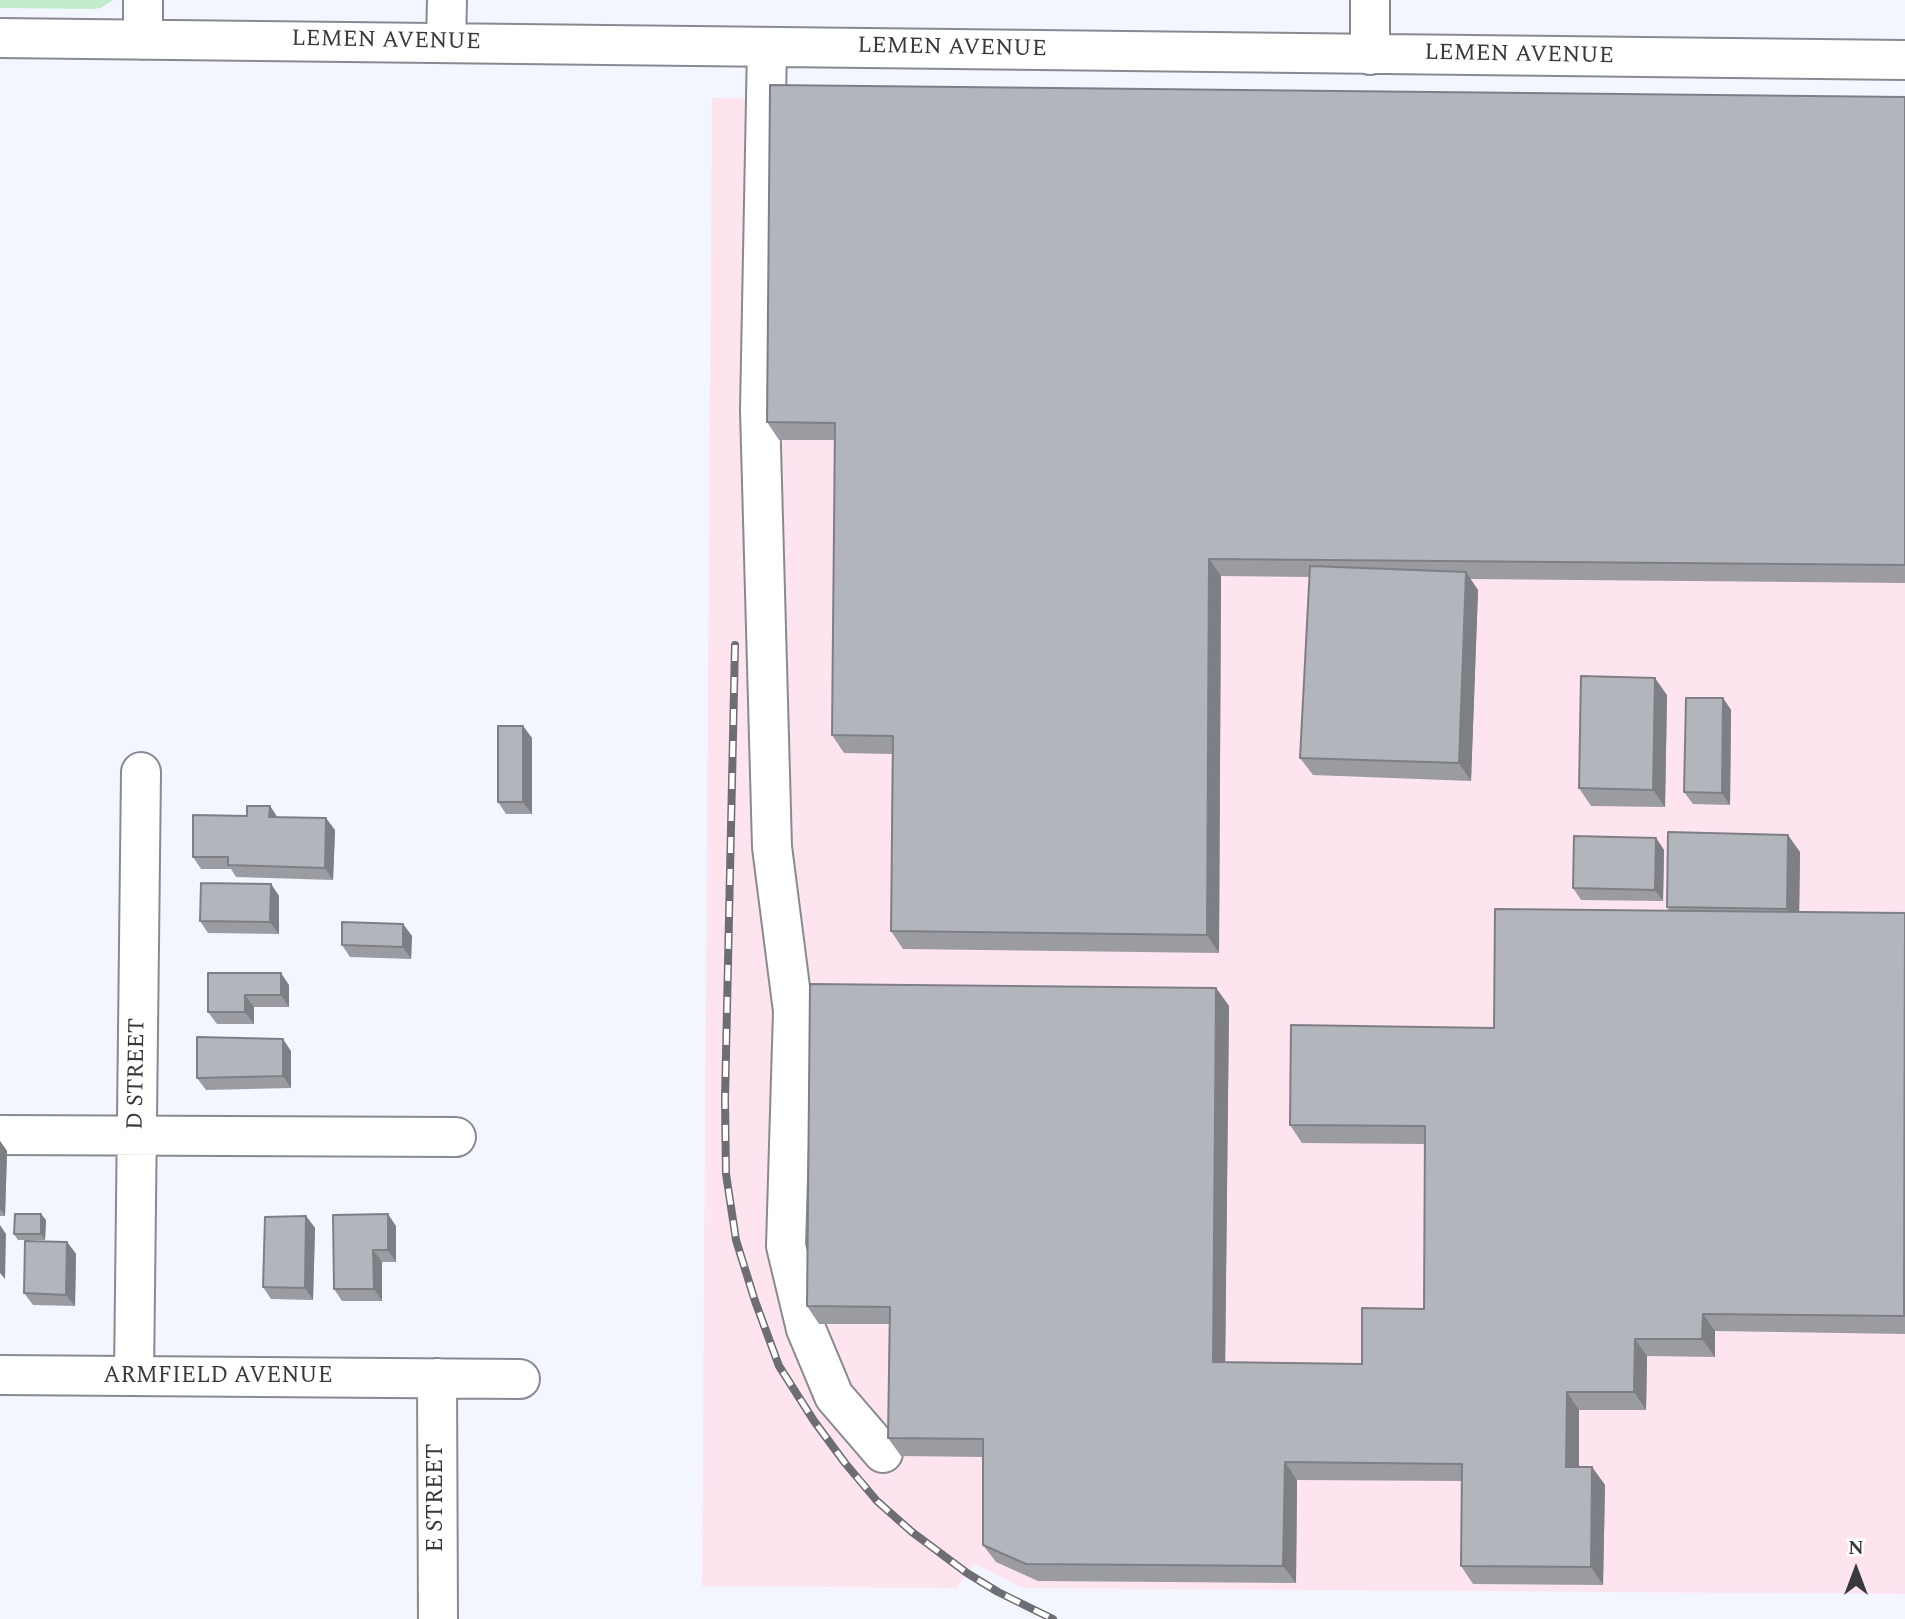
<!DOCTYPE html>
<html>
<head>
<meta charset="utf-8">
<style>
  body { margin:0 }
  #map { position:relative; width:1905px; height:1619px; overflow:hidden; background:#f3f6fe; font-family:Spectral,serif }
  canvas { display:block }
  .north { position:absolute; left:1821px; top:1535px; width:70px; height:70px; -webkit-text-stroke:5px #fff; paint-order:stroke; rotate:0deg; font-size:19px; font-weight:700; line-height:28px; text-align:center; color:#38393c }
  .north::after { content:''; display:block; margin:auto; width:24px; height:32px; background:#38393c; clip-path:polygon(50% 0,100% 100%,50% 72%,0 100%) }
</style>
</head>
<body>
<div id="map">
<canvas width="1905" height="1619"></canvas>
<div class="north">N</div>
</div>
<script>
const g = document.querySelector('canvas').getContext('2d');
g.lineJoin = 'round';
function fillPath(path, color) {
  g.fillStyle = color;
  g.fill(path, 'evenodd');
}
function poly(rows) {
  const path = new Path2D();
  for (const r of rows) {
    path.moveTo(r[0], r[1]);
    for (let i = 2; i < r.length; i += 2) path.lineTo(r[i], r[i + 1]);
  }
  return path;
}
function trace(path, color, width, dash) {
  g.strokeStyle = color;
  g.lineWidth = width;
  g.lineCap = dash ? 'butt' : 'round';
  g.setLineDash(dash || []);
  g.stroke(path);
}
function label(font, color, halo, rows, align = 'center') {
  g.font = font + ' Spectral,serif';
  g.lineWidth = 7;
  g.setLineDash([]);
  g.textBaseline = 'middle';
  g.strokeStyle = halo;
  g.fillStyle = color;
  for (const [text, x, y, turn = 0] of rows) {
    g.save();
    g.translate(x, y);
    g.rotate((+turn || 0) * Math.PI / 180);
    g.textAlign = isNaN(turn) ? turn : align;
    if (halo) g.strokeText(text, 0, 0);
    g.fillText(text, 0, 0);
    g.restore();
  }
}
const industrial = poly([
  [712,98,1905,108,1905,1594,1022,1588,974,1563,957,1588,702,1586]
]);
const green = poly([
  [0,0,113,0,101,8,93,9,0,8]
]);
const minor = poly([
  [1370,0,1370,55],
  [0,38,1905,60],
  [143,40,143,0],
  [446,42,447,0],
  [767,47,760,410,772,847,793,1011,786,1246,806,1329,834,1396,883,1453],
  [0,1135,456,1137],
  [0,1375,520,1379],
  [134,1376,141,772],
  [437,1378,438,1619]
]);
const rail = poly([
  [735,645,725,1099,726,1174,736,1240,755,1301,779,1366,814,1421,845,1463,877,1501,912,1532,967,1573,998,1592,1053,1619]
]);
const wall = poly([
  [1905,97,1905,583,1470,579,1478,590,1471,781,1313,775,1300,758,1310,577,1221,576,1219,953,903,949,891,931,892,754,844,753,832,735,835,440,779,440,767,422],
  [1667,695,1665,807,1591,806,1579,788],
  [1723,698,1731,710,1730,805,1693,804,1684,792],
  [523,726,532,738,532,814,506,814,498,802],
  [270,806,277,817,335,830,333,880,236,877,231,869,201,869,193,857,247,816],
  [1656,838,1664,850,1663,901,1581,900,1573,888],
  [1800,852,1799,912,1905,913,1905,1334,1715,1331,1715,1357,1647,1356,1646,1410,1579,1410,1579,1467,1592,1467,1605,1485,1603,1585,1473,1584,1461,1566,1462,1481,1297,1480,1296,1583,1038,1581,996,1562,983,1545,983,1457,901,1456,888,1438,889,1324,819,1324,807,1306,1216,988,1229,1006,1225,1363,1362,1364,1424,1309,1425,1144,1302,1143,1290,1125,1494,1028,1669,911,1667,907],
  [271,884,279,896,279,934,208,933,200,921],
  [403,924,412,936,411,959,350,957,342,945],
  [208,973,289,985,289,1007,254,1007,254,1024,217,1024,208,1012],
  [291,1051,291,1088,206,1090,197,1078],
  [0,1141,7,1151,5,1216,0,1216],
  [41,1214,46,1220,45,1240,18,1240,14,1234],
  [306,1216,315,1228,313,1300,271,1299,263,1287],
  [396,1226,396,1262,382,1262,382,1301,342,1301,334,1289],
  [67,1242,76,1254,75,1306,33,1305,24,1293]
]);
const shadedWall = poly([
  [1209,559,1221,576,1219,953,1207,935],
  [1466,572,1478,590,1471,781,1459,763],
  [1655,678,1667,695,1665,807,1653,790],
  [1723,698,1731,710,1730,805,1722,793],
  [523,726,532,738,532,814,523,802],
  [270,806,278,818,269,817],
  [326,818,335,830,333,880,325,868],
  [1788,835,1800,852,1799,926,1787,909],
  [1656,838,1664,850,1663,901,1655,890],
  [271,884,279,896,279,934,270,922],
  [403,924,412,936,411,959,403,947],
  [281,973,289,985,289,1007,281,995],
  [1216,988,1229,1006,1225,1380,1213,1362],
  [245,995,254,1007,254,1024,245,1012],
  [283,1039,291,1051,291,1088,283,1076],
  [0,1141,7,1151,5,1216,0,1209],
  [41,1214,46,1220,45,1240,41,1234],
  [388,1214,396,1226,396,1262,388,1250],
  [306,1216,315,1228,313,1300,305,1288],
  [0,1225,6,1234,5,1279,0,1273],
  [67,1242,76,1254,75,1306,66,1295],
  [373,1250,382,1262,382,1301,374,1289],
  [1703,1314,1715,1331,1715,1357,1702,1339],
  [1635,1339,1647,1356,1646,1410,1634,1392],
  [1567,1392,1579,1410,1579,1485,1566,1467],
  [1285,1462,1297,1480,1296,1583,1283,1566],
  [1592,1467,1605,1485,1603,1585,1591,1567]
]);
const building = poly([
  [770,85,1905,97,1905,565,1209,559,1207,935,891,931,893,736,832,735,835,423,767,422,770,85],
  [1310,566,1466,572,1459,763,1300,758,1310,566],
  [1581,676,1655,678,1653,790,1579,788,1581,676],
  [1686,698,1723,698,1722,793,1684,792,1686,698],
  [498,726,523,726,523,802,498,802,498,726],
  [247,806,270,806,269,817,326,818,325,868,228,865,228,857,193,857,193,815,247,816,247,806],
  [1668,832,1788,835,1787,909,1667,907,1668,832],
  [1574,836,1656,838,1655,890,1573,888,1574,836],
  [201,883,271,884,270,922,200,921,201,883],
  [1495,909,1905,913,1904,1316,1703,1314,1702,1339,1635,1339,1634,1392,1567,1392,1566,1467,1592,1467,1591,1567,1461,1566,1462,1464,1285,1462,1283,1566,1026,1564,983,1545,983,1439,888,1438,890,1307,807,1306,810,984,1216,988,1213,1362,1362,1364,1362,1308,1424,1309,1425,1126,1290,1125,1291,1025,1494,1028,1495,909],
  [342,922,403,924,403,947,342,945,342,922],
  [208,973,281,973,281,995,245,995,245,1012,208,1012,208,973],
  [197,1037,283,1039,283,1076,197,1078,197,1037],
  [15,1214,41,1214,41,1234,14,1234,15,1214],
  [388,1214,388,1250,373,1250,374,1289,334,1289,333,1215,388,1214],
  [306,1216,305,1288,263,1287,265,1217,306,1216],
  [25,1241,67,1242,66,1295,24,1293,25,1241]
]);
const streetNames = [
  ["LEMEN AVENUE",386,42,1],
  ["LEMEN AVENUE",952,49,1],
  ["LEMEN AVENUE",1519,56,1],
  ["D STREET",138,1074,-89],
  ["ARMFIELD AVENUE",218,1377],
  ["E STREET",437,1498,-90]
];
fillPath(industrial, '#fde4ef');
fillPath(green, '#c2edcd');
trace(minor, '#888a91', 42);
trace(minor, '#fff', 38);
trace(rail, '#6d6e73', 8);
trace(rail, '#fff', 5, [16]);
fillPath(wall, '#9a9ca2');
fillPath(shadedWall, '#7d7f84');
fillPath(building, '#b3b5bc');
trace(building, '#7d7f84', 2);
label('23px', '#38393c', '#fff', streetNames);
</script>
</body>
</html>
